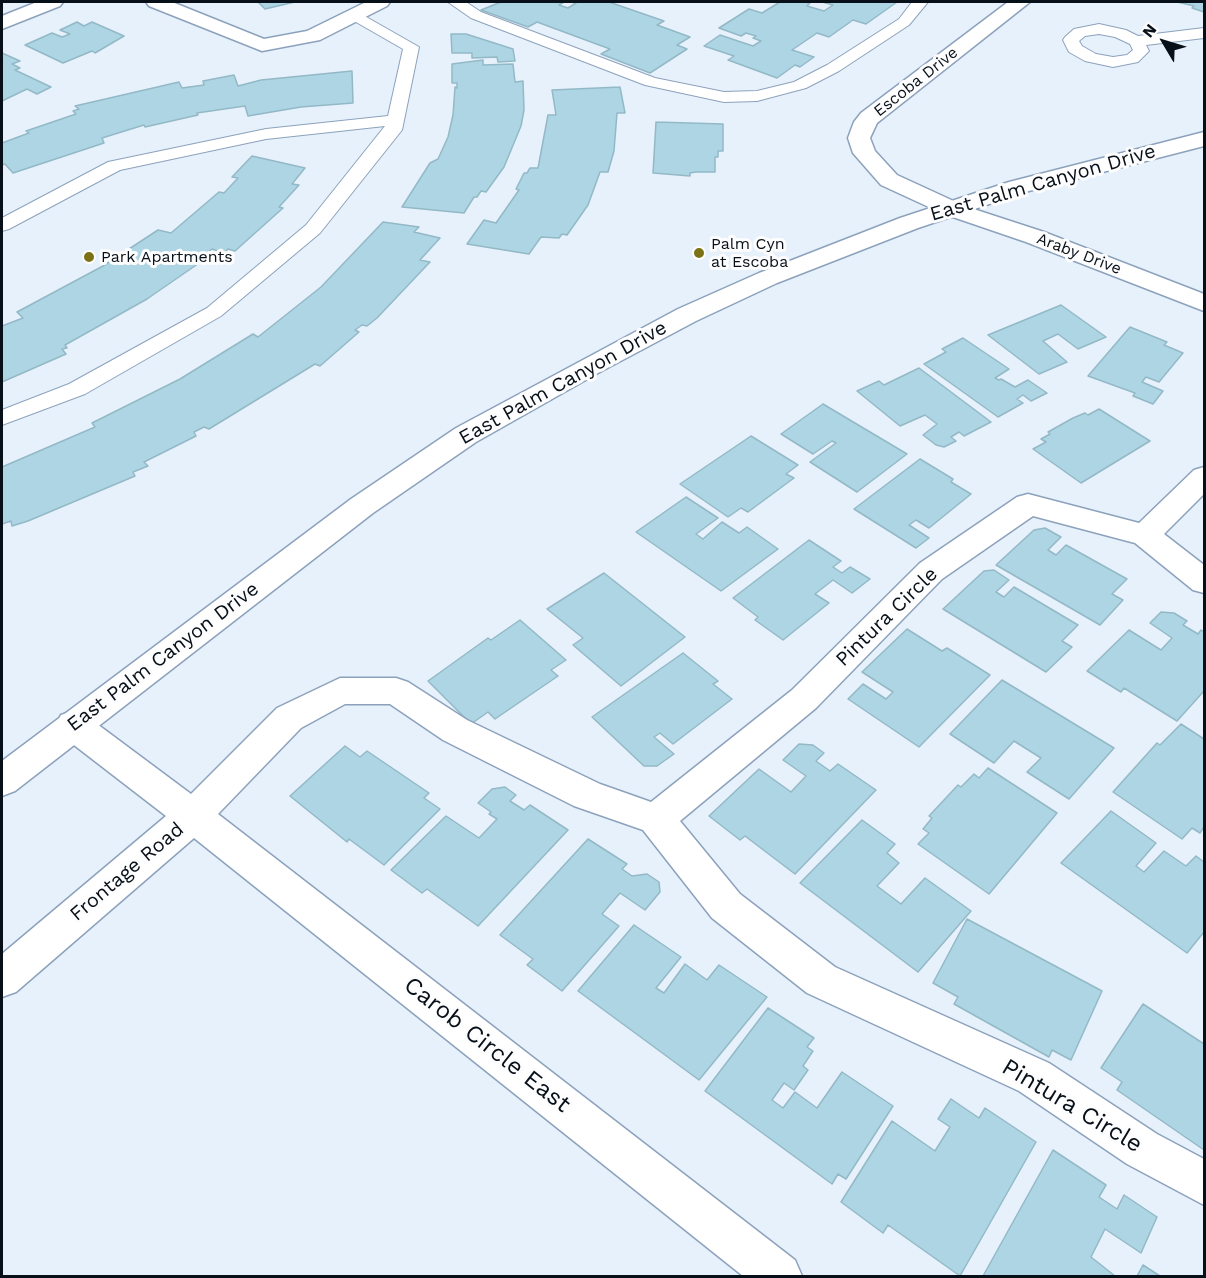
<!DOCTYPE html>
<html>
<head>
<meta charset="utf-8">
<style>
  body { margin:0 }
  #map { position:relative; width:1206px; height:1278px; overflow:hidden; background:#e7f1fc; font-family:"Work Sans",sans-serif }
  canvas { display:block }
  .frame { position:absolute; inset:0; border:3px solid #070f18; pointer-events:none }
  .north { position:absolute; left:1134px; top:12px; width:60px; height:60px; -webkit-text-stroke:4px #fdfdfd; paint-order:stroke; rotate:308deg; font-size:16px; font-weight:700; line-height:24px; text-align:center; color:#070f18 }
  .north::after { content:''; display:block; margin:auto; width:21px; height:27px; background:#070f18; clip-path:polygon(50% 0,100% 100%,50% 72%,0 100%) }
</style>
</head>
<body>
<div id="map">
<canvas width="1206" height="1278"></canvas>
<div class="frame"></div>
<div class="north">N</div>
</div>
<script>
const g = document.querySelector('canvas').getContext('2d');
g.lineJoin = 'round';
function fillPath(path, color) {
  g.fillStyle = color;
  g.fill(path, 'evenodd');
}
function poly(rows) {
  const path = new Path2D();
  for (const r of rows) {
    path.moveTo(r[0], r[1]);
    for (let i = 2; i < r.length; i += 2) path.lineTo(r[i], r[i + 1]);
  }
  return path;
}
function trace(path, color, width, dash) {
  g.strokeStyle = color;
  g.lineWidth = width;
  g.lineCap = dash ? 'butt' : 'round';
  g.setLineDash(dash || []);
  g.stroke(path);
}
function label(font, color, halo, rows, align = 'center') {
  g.font = font + ' "Work Sans",sans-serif';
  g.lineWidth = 6;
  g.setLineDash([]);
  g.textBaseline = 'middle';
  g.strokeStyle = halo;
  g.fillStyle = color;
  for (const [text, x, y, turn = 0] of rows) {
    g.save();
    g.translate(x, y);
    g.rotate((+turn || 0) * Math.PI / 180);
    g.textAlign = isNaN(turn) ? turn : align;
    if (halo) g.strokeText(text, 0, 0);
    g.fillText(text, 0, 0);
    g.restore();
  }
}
const building = poly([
  [258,2,295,2,265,9,258,2],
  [501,2,564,2,559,5,568,8,576,3,571,2,609,2,664,21,657,25,690,37,677,45,687,49,650,73,601,54,610,49,537,22,528,27,481,10,501,2],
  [780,2,804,2,810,3,807,6,824,11,833,5,822,2,897,2,866,24,853,20,829,37,817,33,792,50,814,57,800,67,795,65,777,78,728,60,734,56,704,46,720,35,753,46,761,41,753,38,756,36,746,33,741,36,719,28,749,9,762,13,780,2],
  [1177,2,1204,2,1204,12,1192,8,1194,6,1177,2],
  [77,22,84,26,92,22,124,36,95,53,92,51,63,63,25,45,52,33,62,37,70,34,60,30,77,22],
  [451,34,466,34,513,49,515,61,498,62,497,57,472,58,472,53,452,53,451,34],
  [2,53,20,61,12,64,20,68,15,70,51,87,37,94,27,89,2,101,2,53],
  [483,60,483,65,513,64,515,82,523,81,524,110,521,126,504,167,486,192,481,191,477,197,474,197,464,213,402,207,430,163,438,159,448,137,453,115,455,87,457,88,457,83,452,83,452,64,483,60],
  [352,71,353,103,301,107,248,116,245,106,197,113,198,115,145,127,144,125,102,138,104,143,13,173,5,164,2,165,2,143,29,133,26,131,76,114,73,111,79,109,75,106,179,82,182,88,204,85,203,81,234,75,238,86,261,80,352,71],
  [620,87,625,113,617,113,614,151,608,172,600,172,588,205,567,235,562,234,559,238,541,237,529,254,467,244,484,220,496,223,519,190,516,189,524,173,527,173,530,168,538,168,548,115,556,115,552,90,620,87],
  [656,122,723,124,723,151,718,151,718,157,715,157,715,172,696,172,690,173,690,176,653,173,656,122],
  [252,156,305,168,292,184,299,185,279,207,283,208,235,251,228,249,224,253,212,249,208,252,212,253,205,259,147,299,65,345,67,348,62,349,66,354,2,382,2,326,23,318,17,312,103,266,158,230,171,233,219,192,224,193,238,178,232,177,252,156],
  [383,222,419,227,414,232,440,238,420,260,430,262,377,318,367,326,362,325,355,330,359,332,320,366,315,364,209,429,204,427,194,432,196,436,144,462,148,466,133,472,135,476,28,521,12,526,11,521,2,524,2,467,95,427,92,423,180,379,253,334,258,337,321,287,383,222],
  [1061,305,1106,337,1078,349,1058,334,1043,341,1067,362,1039,374,988,335,1061,305],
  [1130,327,1167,342,1164,345,1183,353,1159,382,1146,377,1142,382,1163,391,1153,404,1133,396,1135,393,1088,376,1130,327],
  [963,338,1009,369,995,378,999,380,1001,379,1015,387,1028,380,1047,393,1031,401,1023,395,1017,399,1023,403,998,417,924,364,946,352,942,349,963,338],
  [919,368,991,422,964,436,959,432,951,437,956,441,944,447,936,445,923,435,937,424,925,415,900,426,857,391,879,381,884,385,919,368],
  [823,404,907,454,857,492,810,462,836,443,832,441,813,454,781,434,823,404],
  [1099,409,1150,441,1081,483,1033,449,1046,442,1041,439,1050,434,1048,432,1073,418,1085,413,1088,415,1099,409],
  [751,436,798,465,786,474,794,478,748,512,741,508,728,517,680,484,751,436],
  [920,459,953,479,951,482,971,494,929,528,916,520,909,525,929,538,916,548,854,509,920,459],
  [686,497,718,518,696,534,703,539,722,522,739,533,747,527,778,549,721,591,636,532,686,497],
  [1045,528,1061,537,1048,550,1056,555,1066,545,1127,579,1112,594,1123,600,1100,625,996,565,1034,530,1045,528],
  [809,540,841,561,833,567,842,573,850,567,870,579,852,593,833,580,815,594,829,603,783,640,755,620,758,617,733,598,809,540],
  [994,570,1009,580,996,592,1004,597,1014,587,1078,625,1062,641,1072,647,1046,672,943,609,984,571,994,570],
  [604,573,685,637,621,686,573,645,583,638,547,609,604,573],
  [1161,612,1174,613,1187,621,1183,625,1198,634,1201,630,1204,632,1204,691,1177,721,1124,688,1121,692,1087,671,1129,630,1161,650,1172,638,1150,623,1161,612],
  [520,620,566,660,551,670,558,676,495,719,488,712,471,724,428,681,488,638,491,640,520,620],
  [907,629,942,651,947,648,990,675,919,747,848,699,863,684,886,699,893,692,862,672,907,629],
  [683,653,718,681,713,684,732,699,673,744,660,733,654,737,674,754,657,766,644,766,592,717,683,653],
  [1002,680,1114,748,1069,799,1027,772,1041,758,1014,741,994,763,950,734,1002,680],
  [1181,724,1204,739,1204,827,1200,833,1192,828,1182,839,1113,792,1157,743,1160,745,1181,724],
  [799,744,813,745,824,753,816,761,830,771,838,764,876,790,795,874,745,836,740,840,709,816,759,769,791,792,806,776,783,760,799,744],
  [345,746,360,757,367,751,429,793,424,798,440,809,384,865,349,839,347,842,290,796,345,746],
  [988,768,1057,813,989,894,918,844,929,833,923,829,932,818,929,816,958,785,961,787,974,774,979,778,988,768],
  [505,787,516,795,510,801,524,810,530,805,568,830,478,926,427,889,422,893,391,870,446,816,479,838,497,819,489,814,491,812,478,803,492,789,505,787],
  [1111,811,1156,843,1136,866,1144,872,1164,851,1186,866,1196,856,1204,862,1204,932,1187,953,1061,863,1111,811],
  [862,820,895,844,887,853,899,863,877,886,901,904,925,878,971,911,918,972,800,883,862,820],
  [588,839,627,864,622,869,632,876,647,874,659,882,660,892,645,910,620,893,602,914,619,926,562,991,527,965,533,959,500,935,588,839],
  [967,919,1102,991,1071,1060,1052,1050,1049,1057,954,1004,958,997,933,983,967,919],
  [634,925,681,957,656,988,664,993,685,964,707,980,719,965,767,997,699,1080,578,991,634,925],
  [1143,1004,1204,1044,1204,1150,1117,1090,1122,1082,1101,1068,1143,1004],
  [768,1008,814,1038,807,1047,813,1051,803,1066,808,1070,794,1090,784,1083,772,1100,783,1108,795,1092,817,1108,842,1072,893,1106,846,1179,838,1174,832,1184,705,1091,768,1008],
  [951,1099,979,1118,985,1108,1036,1142,960,1276,888,1225,883,1233,841,1202,892,1121,935,1151,950,1127,938,1119,951,1099],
  [1053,1150,1106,1185,1099,1197,1117,1209,1124,1195,1157,1217,1141,1253,1105,1229,1091,1257,1115,1276,983,1276,1053,1150],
  [1143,1265,1160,1276,1137,1276,1143,1265]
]);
const service = poly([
  [448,2,466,2,481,12,655,78,724,92,757,91,794,82,827,65,899,19,912,2,928,2,909,25,839,71,806,88,757,101,724,102,645,85,471,18,448,2],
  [354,10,419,47,402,130,320,233,221,316,85,394,2,425,2,410,69,384,207,308,306,225,385,126,266,139,120,170,9,229,2,231,2,218,108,162,266,129,388,116,403,49,349,18,346,15,354,10],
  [1099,24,1126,30,1138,36,1204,28,1204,38,1146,45,1149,51,1138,62,1113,67,1085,61,1069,52,1063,40,1065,37,1074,29,1099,24],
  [1099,34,1115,37,1130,44,1133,50,1127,55,1113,57,1096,54,1082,46,1079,41,1085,36,1099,34]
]);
const minor = poly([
  [37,2,63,2,60,6,2,29,2,16,37,2],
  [146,2,172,2,264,39,307,31,366,2,390,2,387,6,320,40,262,51,149,6,146,2],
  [952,202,1044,232,1204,294,1204,311,1026,242,944,214,940,209,944,204,952,202],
  [1204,467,1204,494,1164,534,1204,565,1204,593,1193,590,1135,543,1033,516,942,579,816,708,680,821,740,894,835,967,1049,1063,1157,1134,1204,1159,1204,1205,1127,1164,1019,1091,807,993,712,918,643,830,574,806,443,740,390,704,345,704,301,728,218,814,795,1260,802,1276,743,1276,194,838,16,992,2,997,2,954,166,816,61,735,56,725,61,715,73,711,85,715,191,794,277,708,340,678,396,678,408,682,467,720,600,784,651,802,792,690,920,563,1017,497,1028,494,1139,523,1194,470,1204,467]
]);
const tertiary = poly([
  [1008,2,1030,2,877,123,870,138,875,151,897,175,960,204,964,209,960,214,952,216,944,214,881,185,853,153,848,138,854,122,861,113,1008,2]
]);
const primary = poly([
  [1204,132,1204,146,1025,192,918,228,777,283,696,321,598,373,476,442,373,513,15,791,2,796,2,761,351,499,456,428,678,309,759,273,900,218,1009,182,1204,132]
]);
const markers = [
  [699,253,6,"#7a7214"],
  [89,257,6,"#7a7214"]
];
const farStreetnames = [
  ["Escoba Drive",916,82,-38],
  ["Araby Drive",1079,254,21]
];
const farPoinames = [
  ["Palm Cyn",711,244],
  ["at Escoba",711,262],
  ["Park Apartments",101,257]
];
const streetNames = [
  ["East Palm Canyon Drive",1043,183,-16],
  ["East Palm Canyon Drive",563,383,-29],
  ["Pintura Circle",887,617,-44],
  ["East Palm Canyon Drive",163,657,-37],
  ["Frontage Road",127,872,-40]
];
const nearStreetnames = [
  ["Carob Circle East",487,1045,38],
  ["Pintura Circle",1072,1106,31]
];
fillPath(building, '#aed5e3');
trace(building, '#93b9c7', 1.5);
trace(service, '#8ca2bc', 2);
trace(minor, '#8ca2bc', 3);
trace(tertiary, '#8ca2bc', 3);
trace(primary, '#8ca2bc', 3);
fillPath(service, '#fff');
fillPath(minor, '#fff');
fillPath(tertiary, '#fff');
fillPath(primary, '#fff');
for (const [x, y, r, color] of markers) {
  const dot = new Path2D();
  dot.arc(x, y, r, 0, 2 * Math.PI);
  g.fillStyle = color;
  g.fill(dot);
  trace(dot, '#fdfdfd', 2);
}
label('16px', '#070f18', '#fdfdfd', farStreetnames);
label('16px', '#070f18', '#fdfdfd', farPoinames, 'left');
label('20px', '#070f18', '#fdfdfd', streetNames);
label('24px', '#070f18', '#fdfdfd', nearStreetnames);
</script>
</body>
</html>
